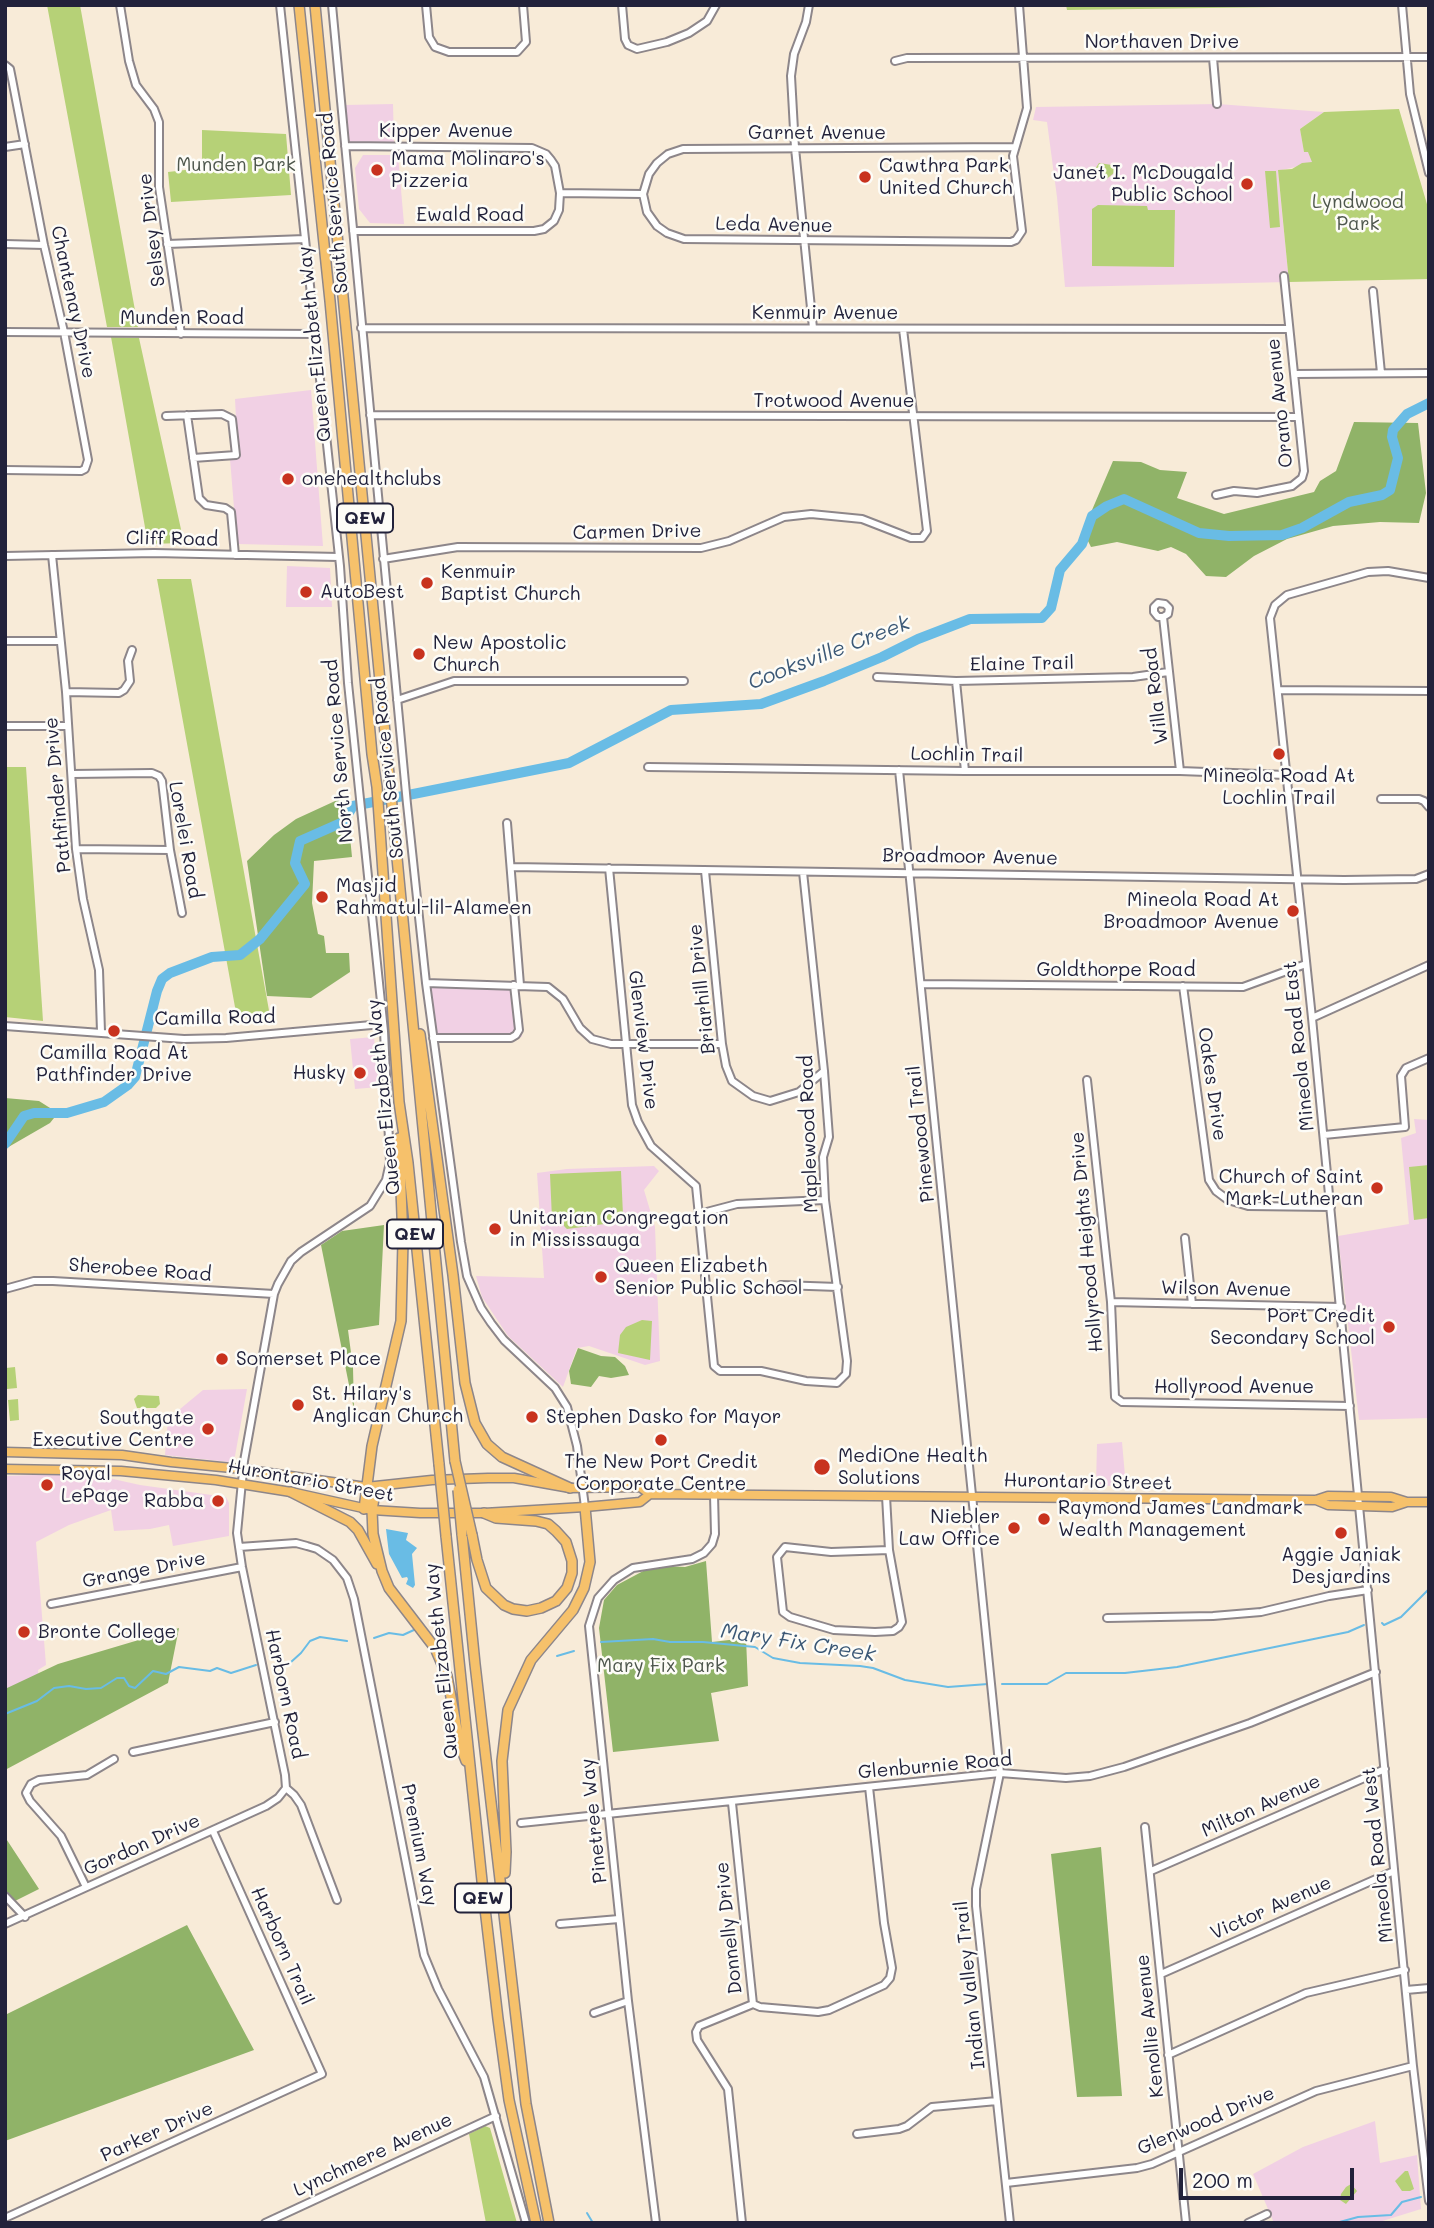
<!DOCTYPE html>
<html>
<head>
<meta charset="utf-8">
<style>
  body { margin:0 }
  #map { position:relative; width:1434px; height:2228px; overflow:hidden; background:#f8ebd8; font-family:Mali,sans-serif }
  canvas { display:block }
  .frame { position:absolute; inset:0; border:7px solid #22223b; pointer-events:none }
  .scale { position:absolute; left:1179px; top:2168px; width:175px; height:32px; box-sizing:border-box; border:4px solid #22223b; border-top:0; padding-left:9px; font-size:21px; line-height:24px; white-space:nowrap; color:#22223b; -webkit-text-stroke:5px #fdfcf7; paint-order:stroke }
</style>
</head>
<body>
<div id="map">
<canvas width="1434" height="2228"></canvas>
<div class="frame"></div>
<div class="scale">200 m</div>
</div>
<script>
const g = document.querySelector('canvas').getContext('2d');
g.lineJoin = 'round';
function fillPath(path, color) {
  g.fillStyle = color;
  g.fill(path, 'evenodd');
}
function poly(rows) {
  const path = new Path2D();
  for (const r of rows) {
    path.moveTo(r[0], r[1]);
    for (let i = 2; i < r.length; i += 2) path.lineTo(r[i], r[i + 1]);
  }
  return path;
}
function trace(path, color, width, dash) {
  g.strokeStyle = color;
  g.lineWidth = width;
  g.lineCap = dash ? 'butt' : 'round';
  g.setLineDash(dash || []);
  g.stroke(path);
}
function label(font, color, halo, rows, align = 'center') {
  g.font = font + ' Mali,sans-serif';
  g.lineWidth = 5;
  g.setLineDash([]);
  g.textBaseline = 'middle';
  g.strokeStyle = halo;
  g.fillStyle = color;
  for (const [text, x, y, turn = 0] of rows) {
    g.save();
    g.translate(x, y);
    g.rotate((+turn || 0) * Math.PI / 180);
    g.textAlign = isNaN(turn) ? turn : align;
    if (halo) g.strokeText(text, 0, 0);
    g.fillText(text, 0, 0);
    g.restore();
  }
}
const built = poly([
  [393,104,394,144,346,145,345,105],
  [1218,104,1324,112,1300,129,1304,152,1308,151,1312,156,1312,163,1278,171,1289,282,1065,287,1057,197,1047,122,1033,120,1036,107],
  [363,155,398,155,404,224,370,223,359,209,355,168],
  [311,390,323,546,237,544,230,459,238,457,235,399],
  [287,566,330,568,332,607,286,607],
  [447,987,519,987,522,1037,435,1041,431,988],
  [374,1037,379,1087,355,1089,350,1039],
  [1414,1119,1429,1120,1429,1418,1359,1420,1338,1236,1409,1224,1401,1138,1416,1133],
  [654,1166,659,1171,644,1190,655,1227,660,1361,645,1365,589,1346,577,1348,563,1387,508,1336,482,1297,476,1276,544,1278,537,1173,567,1169],
  [247,1389,235,1456,229,1462,165,1455,168,1419,203,1390],
  [1122,1442,1126,1487,1096,1485,1097,1444],
  [63,1474,104,1477,140,1485,226,1497,229,1503,229,1536,173,1546,169,1525,150,1529,114,1531,111,1510,69,1525,36,1542,46,1665,38,1670,40,1691,5,1695,5,1476],
  [1375,2121,1380,2163,1417,2155,1421,2209,1376,2223,1274,2223,1253,2174,1303,2147]
]);
const green = poly([
  [47,5,80,5,138,327,107,327],
  [1066,5,1351,5,1351,6,1067,10],
  [1399,109,1429,211,1429,279,1289,282,1278,170,1292,169,1302,163,1312,162,1308,152,1304,152,1300,129,1324,112],
  [202,130,286,134,291,195,171,202,168,172,202,168],
  [1099,163,1112,165,1116,169,1114,173,1104,181,1095,175,1095,169],
  [1265,171,1276,171,1280,227,1270,228],
  [1098,205,1147,206,1148,210,1175,210,1174,267,1092,266,1092,209],
  [111,337,139,338,184,543,148,544],
  [157,579,191,579,270,1016,237,1018],
  [5,767,26,767,43,1021,5,1017],
  [1429,1165,1429,1218,1414,1220,1409,1167],
  [621,1171,623,1215,612,1216,612,1223,567,1229,564,1226,564,1218,552,1219,550,1174],
  [642,1320,652,1321,650,1360,618,1353,620,1335,626,1327],
  [15,1367,17,1388,7,1389,6,1368],
  [138,1395,159,1396,160,1404,156,1408,137,1408,134,1399],
  [18,1399,19,1420,10,1421,8,1400],
  [485,2126,490,2128,517,2223,486,2223,469,2134],
  [1405,2171,1408,2171,1414,2189,1410,2191,1402,2191,1395,2181],
  [1351,2184,1357,2191,1346,2204,1340,2200,1341,2194,1346,2187]
]);
const forest = poly([
  [1354,422,1418,423,1426,493,1419,523,1380,522,1333,526,1287,539,1254,556,1226,577,1206,576,1186,554,1171,547,1158,551,1117,542,1091,547,1083,531,1113,461,1141,462,1160,470,1187,472,1177,498,1224,514,1314,492,1320,481,1336,471],
  [346,796,352,857,314,861,312,903,318,934,324,936,326,953,349,953,350,972,311,998,267,996,247,861,274,835,296,819],
  [5,1098,39,1101,58,1113,50,1123,5,1149],
  [384,1225,379,1325,348,1330,353,1368,354,1410,321,1245,342,1231],
  [578,1348,601,1356,615,1357,625,1366,629,1375,611,1378,599,1376,591,1387,571,1384,569,1371],
  [706,1561,712,1642,746,1638,748,1686,711,1693,719,1741,613,1752,599,1628,604,1600,617,1585,647,1569,664,1566,685,1567],
  [179,1628,168,1683,5,1770,5,1689,58,1664],
  [5,1837,39,1889,5,1906],
  [1101,1847,1122,2096,1077,2097,1051,1854],
  [187,1925,254,2050,5,2141,5,2015]
]);
const water = poly([
  [386,1529,408,1533,406,1540,417,1548,412,1554,415,1585,413,1588,406,1584,408,1579,407,1577,402,1578,389,1554]
]);
const stream = poly([
  [1382,1623,1384,1625,1401,1617,1429,1589],
  [374,1638,389,1633,403,1635,416,1629],
  [601,1642,653,1639,670,1642,703,1642,755,1647,773,1658,800,1663,860,1666,873,1668,905,1680,948,1687,988,1684],
  [557,1656,574,1651],
  [278,1666,291,1662,301,1653,310,1641,320,1637,347,1641],
  [1002,1684,1047,1684,1066,1673,1125,1673,1177,1667,1348,1632,1364,1625],
  [5,1714,37,1701,54,1688,69,1686,86,1689,101,1688,117,1678,124,1678,129,1686,135,1688,153,1671,166,1674,179,1667,210,1671,217,1668,231,1673,256,1665],
  [587,2213,593,2223],
  [1336,2223,1358,2217,1391,2215,1402,2202,1421,2197]
]);
const river = poly([
  [5,1144,24,1116,34,1113,67,1113,104,1102,128,1085,135,1077,157,991,162,979,170,973,212,957,240,955,260,939,305,884,295,863,300,841,343,822,353,806,569,763,671,710,761,704,824,681,882,657,918,639,970,619,1042,618,1051,608,1060,570,1082,544,1092,516,1107,506,1124,499,1199,533,1229,536,1282,535,1302,528,1349,502,1382,495,1390,490,1398,458,1392,437,1393,430,1407,414,1429,403]
]);
const minor = poly([
  [120,5,129,61,136,85,154,109,159,122,159,187,181,334],
  [280,5,340,566,348,683,384,1031,390,1162,386,1180,370,1206,301,1252,291,1261,278,1284,274,1294,244,1461,237,1533,242,1567,285,1775,286,1788,294,1795,301,1805,337,1900],
  [332,5,407,804,426,983,461,1242,467,1276,481,1308,491,1323,504,1340,555,1388,567,1407,577,1446,585,1507],
  [426,5,429,37,435,47,449,52,517,52,526,42,523,5],
  [622,5,625,39,628,45,637,49,667,42,689,33,707,21,716,5],
  [809,5,806,22,794,54,791,76,795,148,813,328],
  [1402,5,1410,94,1429,173],
  [1213,58,1217,104],
  [895,61,907,58,1429,57],
  [5,65,10,69,12,79,44,245,64,332,88,460,85,469,81,471,5,470],
  [345,146,532,148,546,154,551,160,555,166,560,193,559,210,554,221,544,229,534,231,353,231],
  [5,147,25,144],
  [1015,147,683,149,668,154,657,163,649,174,643,194,647,212,657,226,667,233,684,239,1011,242,1016,240,1022,231,1013,156,1027,108,1019,5],
  [560,193,643,194],
  [5,244,44,245],
  [167,244,305,239],
  [1373,291,1381,373],
  [361,328,1289,329],
  [5,332,317,334],
  [1294,374,1429,373],
  [187,415,199,498,206,505,225,508,231,512,235,555],
  [370,415,1297,417],
  [166,416,222,414,232,419,236,455,193,458],
  [1216,495,1234,491,1257,493,1292,486,1302,478,1304,471,1284,276],
  [52,555,66,692,76,849,83,899,99,970,101,1032],
  [5,556,154,553,339,557],
  [383,559,458,547,701,548,729,541,784,517,811,514,862,519,911,538,922,538,927,531,903,329],
  [1429,578,1388,571,1368,572,1287,595,1275,605,1270,618,1312,1018,1413,2066,1429,2201],
  [1163,617,1158,617,1154,612,1154,607,1158,603,1165,604,1169,608,1168,614,1163,617,1180,771],
  [5,641,59,641],
  [877,677,956,681,1133,677,1168,672],
  [956,681,965,771],
  [1278,690,1429,691],
  [66,692,119,693,124,690,130,681,128,661,132,650],
  [397,700,454,681,684,681],
  [5,726,68,726],
  [648,767,965,771,1180,771,1286,775],
  [899,770,1000,1773,976,1889,976,1906,1010,2223],
  [72,774,152,773,159,776,162,781,170,850,182,913],
  [1381,799,1419,799,1424,801,1429,807],
  [507,823,520,985],
  [76,849,170,850],
  [511,867,1344,880,1416,879,1429,874],
  [609,868,632,1105,638,1122,651,1146,696,1186,714,1366,720,1371,761,1371,806,1381,837,1383,846,1374,847,1361,825,1200,823,1157,829,1137,824,1071,803,872],
  [705,871,722,1044,726,1066,732,1081,753,1096,770,1101,799,1092,824,1071],
  [426,983,548,987,563,999,580,1028,592,1039,611,1044,722,1044],
  [922,984,1243,987,1306,964],
  [1183,986,1209,1180,1216,1191,1228,1200,1248,1206,1331,1207],
  [1312,1018,1429,965],
  [5,1026,184,1039,226,1038,383,1024],
  [433,1038,511,1038,516,1035,519,1030,514,985],
  [1087,1080,1111,1302,1115,1397,1122,1402,1350,1406],
  [1324,1135,1405,1127,1401,1076,1406,1068,1429,1058],
  [699,1214,737,1204,825,1200],
  [1185,1238,1192,1304],
  [781,1285,838,1287],
  [5,1289,34,1281,53,1281,274,1294],
  [1111,1302,1341,1307],
  [886,1496,889,1550,902,1622,899,1627,893,1631,875,1632,834,1630,790,1617,783,1612,777,1557,785,1547,831,1552,889,1550],
  [239,1547,296,1543,307,1546,317,1549,333,1560,347,1578,354,1599,424,1955,438,1989,484,2077,526,2223],
  [51,1604,242,1567],
  [1107,1618,1213,1616,1261,1612,1329,1596,1368,1590],
  [133,1752,275,1722],
  [732,1803,753,2004,760,2007,818,2012,829,2010,884,1985,890,1978,892,1968,884,1923,869,1787],
  [521,1823,1000,1773,1066,1778,1090,1776,1124,1767,1250,1723,1376,1672],
  [1145,1827,1186,2223],
  [1151,1871,1385,1769],
  [86,1887,61,1836,30,1801,26,1793,31,1784,39,1780,87,1775,114,1759],
  [5,1896,25,1917],
  [5,1924,266,1806,278,1798,286,1788],
  [560,1924,619,1919],
  [1161,1974,1394,1871],
  [1406,1990,1429,1988],
  [594,2013,628,2001],
  [1168,2055,1306,1993,1405,1970],
  [857,2134,899,2129,907,2126,932,2107,997,2101],
  [1006,2183,1137,2168,1152,2164,1316,2091,1413,2066],
  [5,2218,322,2074,213,1831],
  [265,2223,496,2116],
  [656,2223,628,2001,589,1626,598,1598,614,1580,633,1568,692,1559,704,1553,712,1544,715,1534,714,1495],
  [742,2223,728,2089,697,2040,696,2032,699,2026,753,2004],
  [1248,2223,1267,2214]
]);
const major = poly([
  [5,1452,122,1455,171,1462,242,1469,366,1487,432,1480,488,1478,514,1478,570,1488,640,1487,650,1494,1316,1500,1328,1496,1391,1497,1407,1502,1429,1502],
  [5,1469,121,1471,216,1480,291,1492,372,1510,420,1513,484,1513,585,1507,640,1502,650,1494],
  [1316,1500,1328,1505,1392,1507,1407,1502]
]);
const highway = poly([
  [299,5,330,301,372,754,377,787,399,1102,408,1163,439,1464],
  [315,5,455,1461],
  [420,1034,453,1275,465,1383,475,1423,487,1444,502,1457,570,1488],
  [376,1487,372,1510,373,1534,382,1571,389,1588,435,1648,447,1676,460,1745,466,1761],
  [291,1492,350,1522,358,1530,377,1564],
  [364,1509,372,1446,401,1321,403,1241,399,1138],
  [462,1534,475,1664,526,2104,549,2223],
  [472,1535,477,1560,486,1588,504,1605,513,1609,527,1611,541,1608,556,1601,567,1588,572,1573,572,1561,566,1542,556,1531,548,1524,536,1521,496,1518,484,1513],
  [446,1536,484,1900,498,2019,509,2100,536,2223],
  [505,1873,506,1852,502,1761,508,1710,531,1660,573,1610,584,1588,590,1562,585,1507]
]);
const highwayBridge = poly([
  [455,1461,472,1535],
  [439,1464,446,1536],
  [458,1490,462,1534]
]);
const markers = [
  [377,170,7,"#c8321e"],
  [865,177,7,"#c8321e"],
  [1247,184,7,"#c8321e"],
  [288,479,7,"#c8321e"],
  [427,583,7,"#c8321e"],
  [306,592,7,"#c8321e"],
  [419,654,7,"#c8321e"],
  [1279,754,7,"#c8321e"],
  [322,897,7,"#c8321e"],
  [1293,911,7,"#c8321e"],
  [114,1031,7,"#c8321e"],
  [360,1073,7,"#c8321e"],
  [1377,1188,7,"#c8321e"],
  [495,1229,7,"#c8321e"],
  [601,1277,7,"#c8321e"],
  [1389,1327,7,"#c8321e"],
  [222,1359,7,"#c8321e"],
  [298,1405,7,"#c8321e"],
  [532,1417,7,"#c8321e"],
  [208,1429,7,"#c8321e"],
  [661,1440,7,"#c8321e"],
  [822,1467,9,"#c8321e"],
  [47,1485,7,"#c8321e"],
  [218,1501,7,"#c8321e"],
  [1044,1519,7,"#c8321e"],
  [1014,1528,7,"#c8321e"],
  [1341,1533,7,"#c8321e"],
  [24,1632,7,"#c8321e"]
];
const shields = [
  [365,518,56],
  [415,1234,56],
  [483,1898,56]
];
const shieldNames = [
  ["QEW",365,518],
  ["QEW",415,1234],
  ["QEW",483,1898]
];
const streetNames = [
  ["Northaven Drive",1162,42],
  ["Kipper Avenue",446,131],
  ["Garnet Avenue",817,133],
  ["South Service Road",334,203,-95],
  ["Ewald Road",470,215],
  ["Leda Avenue",774,225,1],
  ["Selsey Drive",152,230,-97],
  ["Chantenay Drive",73,302,78],
  ["Kenmuir Avenue",825,313],
  ["Munden Road",182,318],
  ["Queen Elizabeth Way",315,344,-96],
  ["Trotwood Avenue",834,401],
  ["Orano Avenue",1280,403,-96],
  ["Carmen Drive",637,532,-1],
  ["Cliff Road",172,539,1],
  ["Elaine Trail",1022,664,-1],
  ["Willa Road",1156,696,-97],
  ["North Service Road",339,751,-95],
  ["Lochlin Trail",967,755,1],
  ["South Service Road",388,768,-96],
  ["Pathfinder Drive",58,795,-95],
  ["Lorelei Road",185,840,80],
  ["Broadmoor Avenue",970,857,1],
  ["Goldthorpe Road",1116,970],
  ["Briarhill Drive",702,989,-96],
  ["Camilla Road",215,1018,-1],
  ["Glenview Drive",643,1040,83],
  ["Mineola Road East",1299,1046,-96],
  ["Oakes Drive",1212,1084,82],
  ["Queen Elizabeth Way",384,1097,-96],
  ["Maplewood Road",809,1134,-92],
  ["Pinewood Trail",921,1134,-96],
  ["Hollyrood Heights Drive",1087,1242,-95],
  ["Sherobee Road",140,1270,4],
  ["Wilson Avenue",1226,1289,1],
  ["Hollyrood Avenue",1234,1387],
  ["Hurontario Street",311,1481,10],
  ["Hurontario Street",1088,1482,1],
  ["Grange Drive",144,1570,-11],
  ["Queen Elizabeth Way",442,1661,-96],
  ["Harborn Road",285,1694,78],
  ["Glenburnie Road",935,1766,-5],
  ["Milton Avenue",1261,1806,-24],
  ["Pinetree Way",594,1821,-96],
  ["Gordon Drive",142,1845,-24],
  ["Premium Way",419,1845,79],
  ["Mineola Road West",1378,1855,-96],
  ["Victor Avenue",1271,1908,-24],
  ["Donnelly Drive",729,1928,-96],
  ["Harborn Trail",282,1946,66],
  ["Indian Valley Trail",970,1985,-96],
  ["Kenollie Avenue",1150,2026,-96],
  ["Glenwood Drive",1206,2121,-23],
  ["Parker Drive",157,2132,-24],
  ["Lynchmere Avenue",373,2155,-25]
];
const poiNames = [
  ["Mama Molinaro's",391,159],
  ["Pizzeria",391,181],
  ["Cawthra Park",879,166],
  ["United Church",879,188],
  ["Janet I. McDougald",1233,173,"right"],
  ["Public School",1233,195,"right"],
  ["onehealthclubs",302,479],
  ["Kenmuir",441,572],
  ["Baptist Church",441,594],
  ["AutoBest",320,592],
  ["New Apostolic",433,643],
  ["Church",433,665],
  ["Mineola Road At",1279,776,"center"],
  ["Lochlin Trail",1279,798,"center"],
  ["Masjid",336,886],
  ["Rahmatul-lil-Alameen",336,908],
  ["Mineola Road At",1279,900,"right"],
  ["Broadmoor Avenue",1279,922,"right"],
  ["Camilla Road At",114,1053,"center"],
  ["Pathfinder Drive",114,1075,"center"],
  ["Husky",346,1073,"right"],
  ["Church of Saint",1363,1177,"right"],
  ["Mark-Lutheran",1363,1199,"right"],
  ["Unitarian Congregation",509,1218],
  ["in Mississauga",509,1240],
  ["Queen Elizabeth",615,1266],
  ["Senior Public School",615,1288],
  ["Port Credit",1375,1316,"right"],
  ["Secondary School",1375,1338,"right"],
  ["Somerset Place",236,1359],
  ["St. Hilary's",312,1394],
  ["Anglican Church",312,1416],
  ["Stephen Dasko for Mayor",546,1417],
  ["Southgate",194,1418,"right"],
  ["Executive Centre",194,1440,"right"],
  ["MediOne Health",838,1456],
  ["Solutions",838,1478],
  ["The New Port Credit",661,1462,"center"],
  ["Corporate Centre",661,1484,"center"],
  ["Royal",61,1474],
  ["LePage",61,1496],
  ["Rabba",204,1501,"right"],
  ["Raymond James Landmark",1058,1508],
  ["Wealth Management",1058,1530],
  ["Niebler",1000,1517,"right"],
  ["Law Office",1000,1539,"right"],
  ["Aggie Janiak",1341,1555,"center"],
  ["Desjardins",1341,1577,"center"],
  ["Bronte College",38,1632]
];
const parkNames = [
  ["Munden Park",236,165],
  ["Lyndwood",1358,202],
  ["Park",1358,224],
  ["Mary Fix Park",661,1666]
];
const waterNames = [
  ["Cooksville Creek",829,653,-21],
  ["Mary Fix Creek",798,1643,9]
];
fillPath(built, '#f1d0e4');
fillPath(green, '#b6d177');
fillPath(forest, '#90b368');
fillPath(water, '#69bce5');
trace(stream, '#69bce5', 2);
trace(river, '#69bce5', 10);
trace(minor, '#8d868a', 10);
trace(major, '#8d868a', 11);
trace(highway, '#8d868a', 12);
trace(minor, '#fff', 6);
trace(major, '#f6c16b', 8);
trace(highway, '#f6c16b', 9);
trace(highwayBridge, '#8d868a', 12, []);
trace(highwayBridge, '#f6c16b', 9);
for (const [x, y, r, color] of markers) {
  const dot = new Path2D();
  dot.arc(x, y, r, 0, 2 * Math.PI);
  g.fillStyle = color;
  g.fill(dot);
  trace(dot, '#fdfcf7', 2.5);
}
for (const [x, y, w] of shields) {
  const box = new Path2D();
  box.roundRect(x - w / 2, y - 14.5, w, 29, 5);
  g.fillStyle = '#fdfcf7';
  g.fill(box);
  trace(box, '#22223b', 2);
}
label('bold 18px', '#22223b', null, shieldNames);
label('19px', '#22223b', '#fdfcf7', streetNames);
label('19px', '#22223b', '#fdfcf7', poiNames, 'left');
label('19px', '#4e574d', '#fdfcf7', parkNames);
label('italic 21px', '#3b5876', '#fdfcf7', waterNames);
</script>
</body>
</html>
